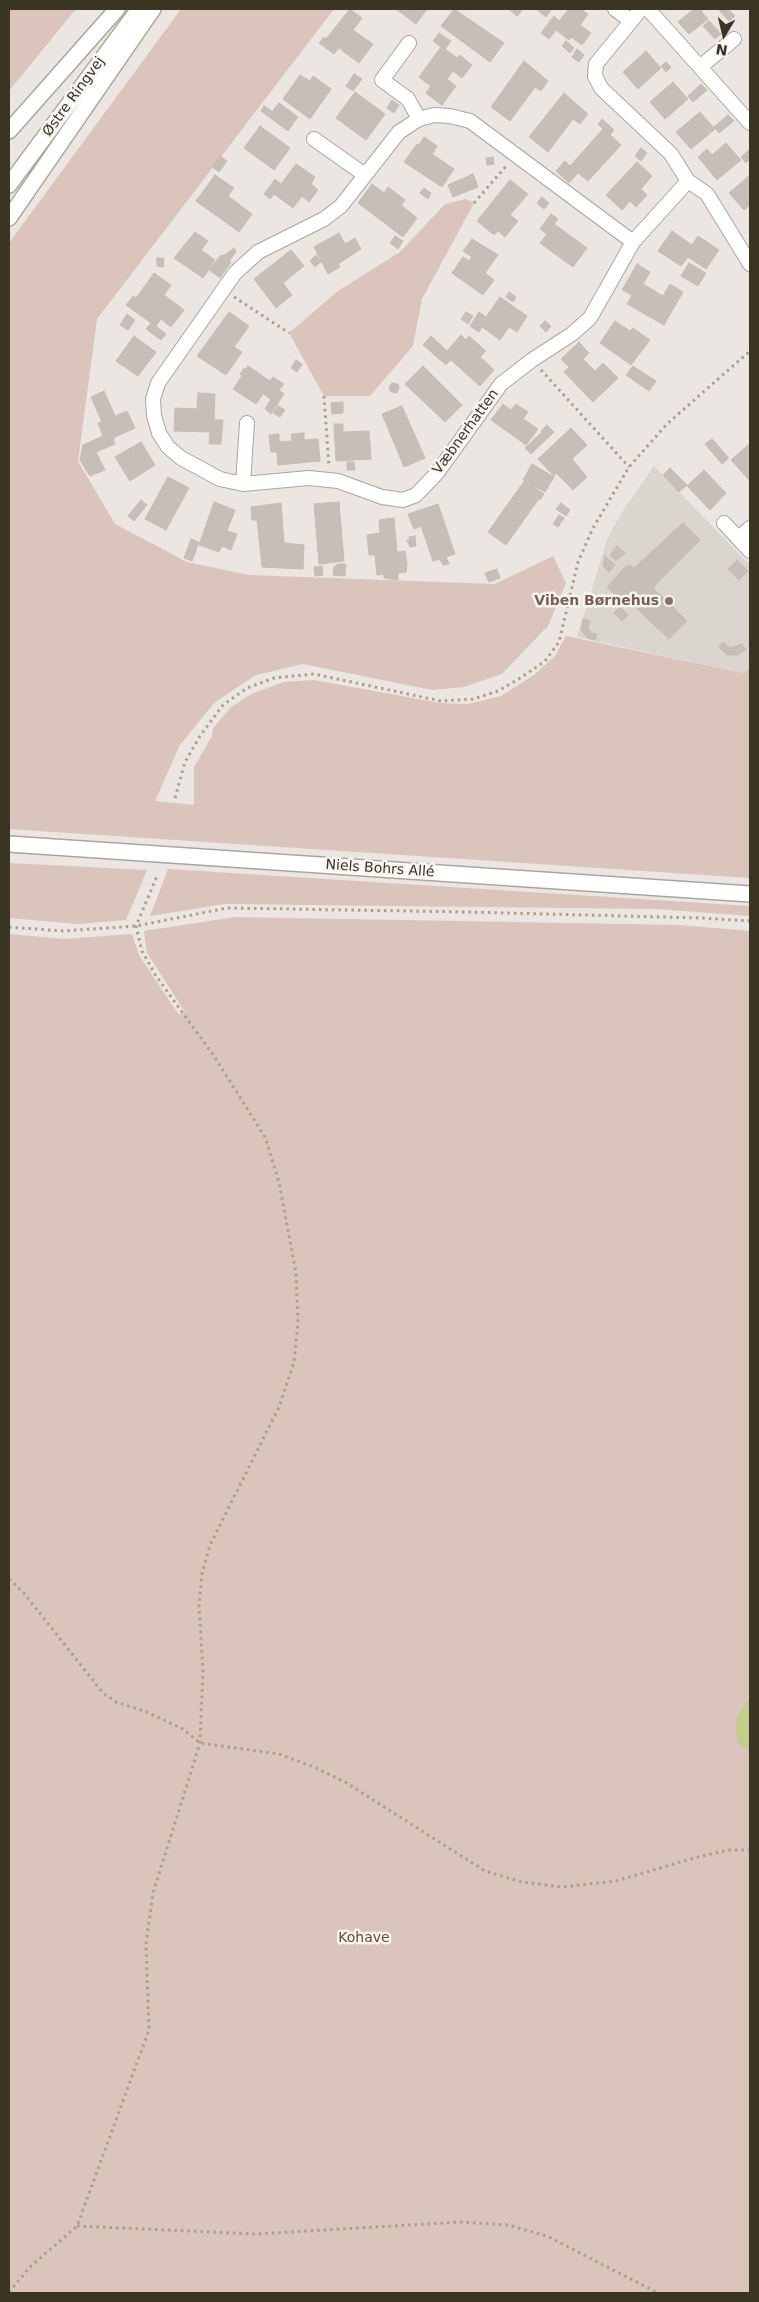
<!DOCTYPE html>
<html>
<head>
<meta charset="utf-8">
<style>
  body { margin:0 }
  #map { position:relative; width:759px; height:2302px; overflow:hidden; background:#ebe6e1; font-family:"DejaVu Sans",sans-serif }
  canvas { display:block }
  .frame { position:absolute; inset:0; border:10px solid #3a3423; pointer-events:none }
  .north { position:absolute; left:699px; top:10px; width:50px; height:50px; -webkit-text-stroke:4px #f7f4f1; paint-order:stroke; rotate:189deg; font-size:14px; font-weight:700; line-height:20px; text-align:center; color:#3a3423 }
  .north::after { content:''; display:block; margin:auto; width:18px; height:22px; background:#3a3423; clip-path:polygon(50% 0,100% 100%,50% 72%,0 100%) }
</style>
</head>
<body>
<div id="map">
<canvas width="759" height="2302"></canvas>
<div class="frame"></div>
<div class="north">N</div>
</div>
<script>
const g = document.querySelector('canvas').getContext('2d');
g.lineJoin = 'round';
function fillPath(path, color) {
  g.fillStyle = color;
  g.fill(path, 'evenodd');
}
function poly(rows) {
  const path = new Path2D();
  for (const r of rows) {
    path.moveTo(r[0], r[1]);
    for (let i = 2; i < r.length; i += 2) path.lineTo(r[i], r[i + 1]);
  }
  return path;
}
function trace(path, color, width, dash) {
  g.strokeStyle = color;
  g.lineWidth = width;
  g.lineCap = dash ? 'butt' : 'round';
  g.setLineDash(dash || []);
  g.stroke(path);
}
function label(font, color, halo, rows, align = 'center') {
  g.font = font + ' "DejaVu Sans",sans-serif';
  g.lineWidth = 5;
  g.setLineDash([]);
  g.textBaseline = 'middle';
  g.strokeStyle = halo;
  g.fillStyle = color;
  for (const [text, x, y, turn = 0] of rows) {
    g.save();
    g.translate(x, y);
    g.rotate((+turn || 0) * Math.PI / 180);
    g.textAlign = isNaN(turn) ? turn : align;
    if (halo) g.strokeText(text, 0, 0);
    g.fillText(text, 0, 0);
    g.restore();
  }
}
const built = poly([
  [654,466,750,565,750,669,743,673,577,637,607,540,620,515]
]);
const green = poly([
  [9,9,76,9,9,91],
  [181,9,334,9,97,319,78,461,115,524,187,562,249,575,495,584,553,556,566,583,548,626,502,674,464,687,432,690,303,664,256,675,214,703,180,745,155,801,194,805,194,767,212,736,213,728,230,708,251,694,284,682,314,680,440,703,468,704,501,696,534,675,555,656,566,636,743,673,750,669,750,878,9,829,9,243],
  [466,199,474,203,422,299,413,346,370,396,324,396,289,333,338,291,400,252,445,204],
  [9,863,147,870,126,920,78,924,9,918],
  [168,869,750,906,750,916,657,909,225,904,150,916],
  [235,917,679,925,750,931,750,2293,9,2293,9,934,65,939,132,934,139,955,179,1015,185,1012,147,953,144,931]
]);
const water = poly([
  [750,1699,750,1751,739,1744,736,1735,737,1717,746,1702]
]);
const building = poly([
  [350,9,362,18,353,30,373,44,359,63,339,48,334,54,319,43,324,37,326,39,350,9],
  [396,9,427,9,416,24,396,9],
  [454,9,504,43,490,62,441,26,454,9],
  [509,9,523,9,517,16,509,9],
  [536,9,552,9,546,17,536,9],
  [569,9,581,9,588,14,580,25,591,33,582,45,571,37,569,40,556,30,549,39,541,33,554,16,559,21,569,9],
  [694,9,704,9,701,11,708,19,689,34,678,22,694,9],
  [718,9,728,9,735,16,729,21,718,9],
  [709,21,721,34,715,39,703,26,709,21],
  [439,33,451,41,445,49,457,58,460,55,472,65,462,78,453,71,447,79,456,86,442,105,426,93,431,86,419,77,441,47,433,41,439,33],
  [566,41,574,48,570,53,562,46,566,41],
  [577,49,584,55,579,62,572,57,577,49],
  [646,51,661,68,638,89,623,72,646,51],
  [524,61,548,81,541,91,535,87,510,121,491,107,524,61],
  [666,62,671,67,666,72,661,66,666,62],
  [354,74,362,79,353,91,346,86,354,74],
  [300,75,310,81,313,76,331,89,310,119,283,99,300,75],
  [673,82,688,99,665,119,650,102,673,82],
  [701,84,707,90,693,102,688,96,701,84],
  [355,92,385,114,366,140,336,118,355,92],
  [564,93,588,114,580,124,573,119,548,152,529,137,564,93],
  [392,100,399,105,394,113,387,108,392,100],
  [279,103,298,117,293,123,274,109,279,103],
  [264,106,273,112,274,109,293,124,288,131,261,111,264,106],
  [700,112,715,129,691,149,676,132,700,112],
  [728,115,734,121,719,133,714,127,728,115],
  [602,119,614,130,610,135,621,145,588,181,578,173,569,183,556,171,565,161,570,166,603,129,598,124,602,119],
  [260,126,290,148,274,170,244,148,260,126],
  [424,137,437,146,432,154,454,169,442,187,404,162,417,144,419,145,424,137],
  [726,143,741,160,717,180,698,157,707,149,712,155,726,143],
  [641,148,647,153,641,161,635,156,641,148],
  [750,149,750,159,746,163,741,157,750,149],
  [220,156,227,161,219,172,212,167,220,156],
  [493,157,494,164,487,165,486,158,493,157],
  [637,162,652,176,641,189,647,195,636,207,630,201,622,210,606,195,637,162],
  [296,164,315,177,311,184,318,190,309,202,302,196,293,208,274,194,270,199,264,194,275,179,281,184,296,164],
  [473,174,478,187,453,197,448,185,473,174],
  [215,175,234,188,228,196,252,214,239,232,196,201,215,175],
  [750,175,750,205,744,210,729,193,750,175],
  [510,180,528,194,510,215,518,221,505,237,498,231,494,235,477,221,510,180],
  [372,184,384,193,388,187,405,200,401,205,417,218,403,237,358,203,372,184],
  [424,188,431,193,428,199,420,193,424,188],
  [542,197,549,203,544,209,537,203,542,197],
  [551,214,558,219,554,224,587,248,573,267,540,243,547,234,540,229,551,214],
  [672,231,692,245,698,236,719,250,706,269,688,257,681,266,658,251,672,231],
  [195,232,208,241,201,250,215,260,203,278,174,258,195,232],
  [339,233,345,244,355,238,361,249,338,264,340,267,328,274,314,247,339,233],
  [395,236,403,241,398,249,390,243,395,236],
  [472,239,498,255,485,273,494,280,483,295,452,273,463,257,469,261,472,257,463,251,472,239],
  [234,248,236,252,229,261,231,262,220,278,209,270,221,255,223,256,234,248],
  [291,250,304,266,283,283,292,295,276,308,254,279,291,250],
  [316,255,321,262,315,267,310,261,316,255],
  [157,258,164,258,163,267,157,266,157,258],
  [689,263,706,273,698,286,681,276,689,263],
  [637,264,650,272,643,284,663,296,670,284,683,292,664,325,627,304,632,295,622,290,637,264],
  [154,273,171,285,164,295,184,310,171,327,161,319,156,326,166,334,161,340,146,329,151,323,126,305,133,296,136,298,154,273],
  [509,292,516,297,513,302,506,297,509,292],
  [500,297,527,316,517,332,509,327,500,340,482,327,479,332,470,326,479,312,486,317,500,297],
  [229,312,249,326,234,347,242,352,226,375,197,356,229,312],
  [466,312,473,316,468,324,461,319,466,312],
  [127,314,135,320,128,330,120,325,127,314],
  [545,321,551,326,546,332,540,326,545,321],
  [615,321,630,331,633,328,650,340,631,365,600,343,615,321],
  [461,335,466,340,469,336,486,351,480,357,494,370,480,386,451,360,446,365,423,345,431,336,447,351,461,335],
  [134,336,156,352,138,376,116,361,134,336],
  [579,342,589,353,583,359,595,371,603,363,618,378,593,402,564,372,569,367,561,359,579,342],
  [296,360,302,364,297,372,291,368,296,360],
  [248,366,270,381,273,377,284,384,279,390,284,394,271,414,265,409,271,399,263,394,256,404,233,389,242,376,240,374,244,368,246,369,248,366],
  [423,366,462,405,445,422,405,384,423,366],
  [633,366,656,381,649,391,626,375,633,366],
  [392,383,398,384,399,388,397,393,391,392,389,387,392,383],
  [104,391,115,416,127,411,135,428,113,438,115,444,96,452,105,470,90,476,80,460,83,445,103,436,98,423,102,422,91,397,104,391],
  [198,393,215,394,214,420,223,420,221,444,209,444,210,432,174,431,175,408,197,409,198,393],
  [343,402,343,413,332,414,331,403,343,402],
  [503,404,511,410,516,404,528,412,523,419,538,429,526,445,491,420,503,404],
  [278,406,285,410,280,417,273,413,278,406],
  [402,406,425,458,404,467,382,414,402,406],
  [334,424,343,424,343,432,369,431,371,459,336,461,334,424],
  [547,425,554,432,531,454,525,448,542,432,541,431,547,425],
  [571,428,587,445,572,459,587,477,573,490,556,473,554,476,538,459,571,428],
  [304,433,304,440,318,439,320,461,278,465,277,452,271,452,269,435,279,434,279,442,292,441,291,434,304,433],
  [712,439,729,458,722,464,705,444,712,439],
  [141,442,155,465,130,481,115,457,141,442],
  [748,445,750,448,750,481,731,460,748,445],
  [347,462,354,462,355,470,347,470,347,462],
  [532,464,554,477,545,492,523,480,532,464],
  [670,468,687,485,679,492,663,475,670,468],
  [704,470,726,493,710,510,687,486,704,470],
  [168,477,189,488,166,530,145,519,168,477],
  [525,481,544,494,540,500,520,487,525,481],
  [520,487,538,500,506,545,488,532,520,487],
  [141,500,147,505,134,521,128,516,141,500],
  [214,502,235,510,227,531,237,534,231,550,222,546,219,552,199,545,214,502],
  [339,502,344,561,319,564,314,504,339,502],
  [281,503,284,543,304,545,303,569,262,567,257,520,252,520,251,507,281,503],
  [561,503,570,510,566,516,556,509,561,503],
  [438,504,455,554,446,557,449,564,443,565,440,559,433,561,421,526,414,529,408,514,438,504],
  [559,515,564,518,558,527,553,524,559,515],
  [394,518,397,552,405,551,407,565,406,572,398,573,398,580,384,578,384,574,377,575,375,555,369,555,367,535,380,533,379,520,394,518],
  [683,523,700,540,655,585,654,589,687,621,669,639,631,603,627,607,607,587,626,566,632,566,633,572,634,568,683,523],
  [415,536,416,546,410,547,407,540,410,540,409,537,415,536],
  [191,539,199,542,192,561,184,558,191,539],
  [617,546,625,553,616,561,610,555,617,546],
  [605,556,615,565,609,572,603,566,605,556],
  [737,560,748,571,739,580,728,569,737,560],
  [338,564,346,564,345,576,333,575,334,567,338,564],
  [322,566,323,575,315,576,314,567,322,566],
  [497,569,500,578,489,582,485,573,497,569],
  [620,607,628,615,622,621,614,613,620,607],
  [583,619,590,621,588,628,591,633,597,634,595,640,587,638,581,629,583,619],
  [723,642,730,648,742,644,746,650,737,655,727,655,719,647,723,642]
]);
const path = poly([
  [474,203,507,165],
  [234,297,289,333],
  [541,370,629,467],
  [324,396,329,467],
  [175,798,185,762,200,736,223,705,247,688,274,678,314,674,441,701,473,699,498,691,522,677,545,661,559,642,578,562,593,528,629,467,667,424,750,351],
  [9,927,63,931,136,926,227,908,469,912,701,918,750,921],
  [9,1579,23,1592,103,1693,116,1702,147,1712,183,1729,200,1743,279,1754,316,1768,345,1782,485,1871,522,1882,561,1887,616,1881,694,1858,728,1850,750,1850],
  [77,2226,256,2234,461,2222,508,2225,547,2236,658,2293],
  [9,2292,31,2266,77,2226,149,2030,146,1944,153,1893,200,1743,203,1671,199,1605,202,1574,210,1545,279,1407,294,1362,298,1322,296,1273,279,1182,265,1137,214,1056,156,976,142,951,136,926,157,876]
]);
const minor = poly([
  [615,9,631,21],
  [641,9,596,64,595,76,601,88,671,154,688,181,707,194,750,264],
  [648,9,750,123],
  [409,43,382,80,408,99,419,119],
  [700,67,734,39],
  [314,139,365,175],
  [633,242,470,121,450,116,434,115,419,119,399,132,341,206,324,219,258,252,235,273,158,383,153,399,154,416,159,433,168,447,181,458,220,479,243,484,309,478,338,481,382,497,403,500,416,495,437,473,501,384,532,360,572,334,590,318,633,242,688,181],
  [243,484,247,423],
  [724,523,750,551],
  [739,538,750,528]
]);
const tertiary = poly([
  [9,131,117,9],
  [9,844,750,894]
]);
const secondary = poly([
  [9,185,139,9],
  [9,218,153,9]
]);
const markers = [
  [669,601,5,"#8d6e63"]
];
const streetNames = [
  ["Østre Ringvej",74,97,-54],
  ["Væbnerhatten",466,432,-54],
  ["Niels Bohrs Allé",380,869,4]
];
const educationNames = [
  ["Viben Børnehus",659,601]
];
const parkNames = [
  ["Kohave",364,1938]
];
fillPath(built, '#dad5cf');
fillPath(green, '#dbc4bb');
fillPath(water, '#c2cc8c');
fillPath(building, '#c5bfb7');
trace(building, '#c4bdb4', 1);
trace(minor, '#aba69d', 16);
trace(tertiary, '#aba69d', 18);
trace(secondary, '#ada698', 18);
trace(path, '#aca084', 3, [2.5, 4]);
trace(minor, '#fff', 14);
trace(tertiary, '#fff', 15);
trace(secondary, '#fff', 15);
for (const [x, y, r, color] of markers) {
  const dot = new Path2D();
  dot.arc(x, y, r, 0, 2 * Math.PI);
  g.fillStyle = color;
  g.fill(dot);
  trace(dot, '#f7f4f1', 2);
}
label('14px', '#3a3423', '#f7f4f1', streetNames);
label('bold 14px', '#785e54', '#f7f4f1', educationNames, 'right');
label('14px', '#6e482f', '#f7f4f1', parkNames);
</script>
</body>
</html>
